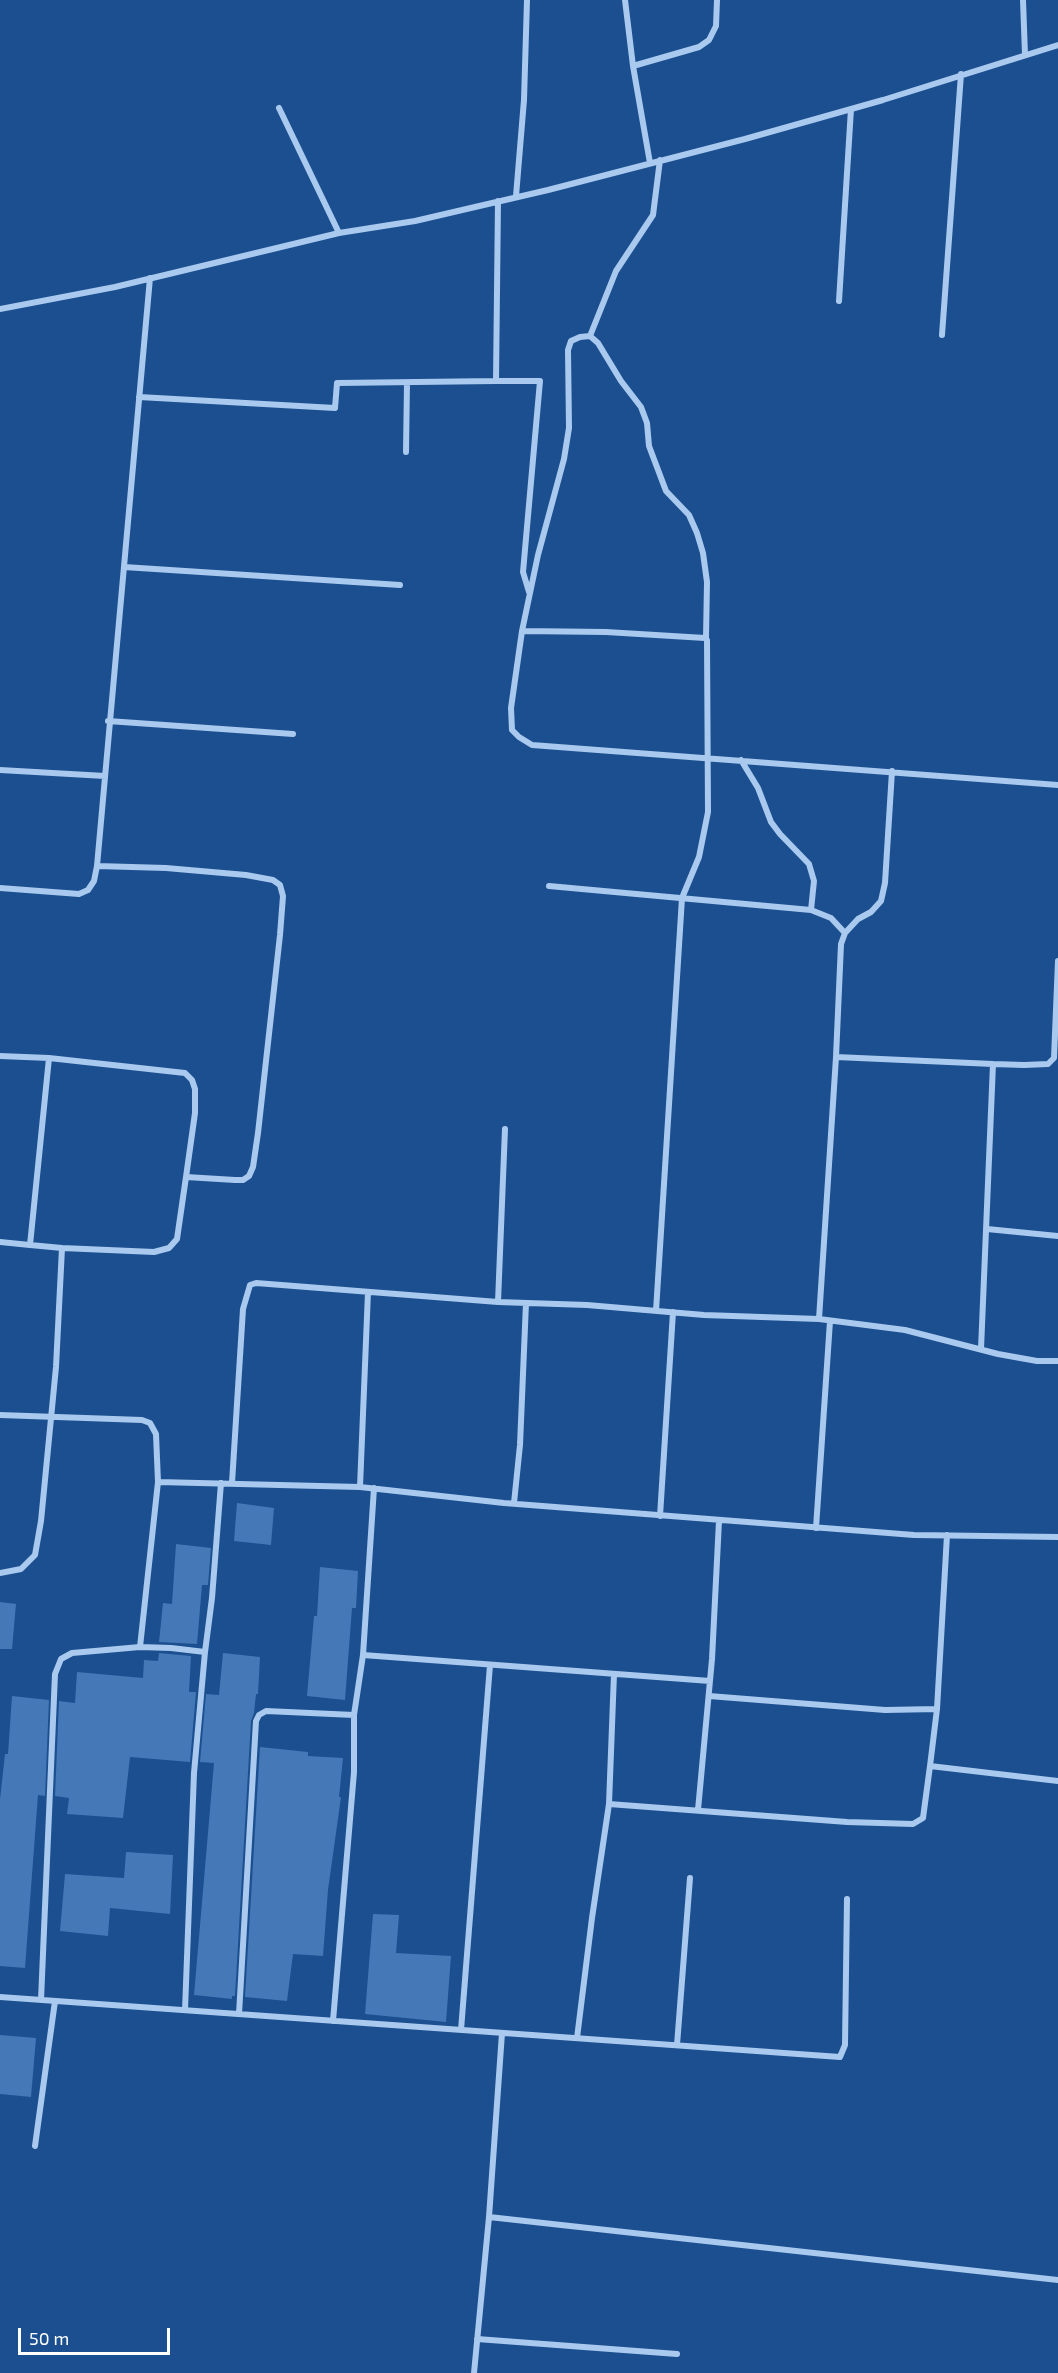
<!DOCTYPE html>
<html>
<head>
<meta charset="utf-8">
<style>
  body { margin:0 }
  #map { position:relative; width:1058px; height:2373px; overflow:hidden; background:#1b4f8f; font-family:"Exo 2",sans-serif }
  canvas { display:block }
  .scale { position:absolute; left:18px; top:2328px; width:152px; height:27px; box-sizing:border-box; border:3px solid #fff; border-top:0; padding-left:8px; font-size:18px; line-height:21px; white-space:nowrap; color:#fff; -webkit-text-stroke:4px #1b4f8f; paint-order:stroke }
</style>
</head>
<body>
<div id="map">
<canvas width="1058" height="2373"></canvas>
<div class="scale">50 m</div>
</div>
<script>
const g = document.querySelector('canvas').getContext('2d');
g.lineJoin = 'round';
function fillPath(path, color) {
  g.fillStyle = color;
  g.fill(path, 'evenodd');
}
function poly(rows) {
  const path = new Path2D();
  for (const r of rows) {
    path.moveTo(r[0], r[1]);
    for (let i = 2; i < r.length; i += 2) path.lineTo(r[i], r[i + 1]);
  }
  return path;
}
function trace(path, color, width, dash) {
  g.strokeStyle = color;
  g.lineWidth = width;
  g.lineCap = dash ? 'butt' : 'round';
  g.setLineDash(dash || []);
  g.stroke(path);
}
const building = poly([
  [237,1503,274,1508,271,1545,234,1541],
  [176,1544,211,1548,208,1585,202,1585,197,1644,159,1642,163,1603,172,1604],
  [320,1567,358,1571,356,1608,352,1608,345,1700,307,1696,314,1616,317,1616],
  [0,1602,16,1604,12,1649,0,1649],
  [159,1653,191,1656,189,1692,196,1692,190,1762,130,1757,123,1818,67,1814,69,1798,55,1796,59,1701,75,1703,77,1672,143,1678,144,1660,158,1661],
  [223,1653,260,1657,258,1694,256,1694,254,1713,251,1721,235,1996,232,1996,232,1999,194,1995,214,1763,200,1762,206,1694,219,1695],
  [12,1696,49,1700,45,1796,38,1795,25,1968,0,1966,0,1799,5,1754,8,1754],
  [260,1747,308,1752,308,1756,343,1758,339,1797,341,1797,328,1890,323,1956,293,1954,287,2001,245,1997],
  [126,1852,173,1855,170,1914,110,1908,108,1936,60,1931,65,1874,124,1878],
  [373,1914,399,1915,396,1953,451,1956,446,2022,365,2014],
  [0,2035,36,2038,31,2097,0,2094]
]);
const street = poly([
  [625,0,633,66,650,163],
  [1023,0,1025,55],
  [633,66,699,47,709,40,716,26,717,0],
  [279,108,339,233],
  [516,196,524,100,527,0],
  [498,201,496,381,540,381,523,572,529,592],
  [839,301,851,109],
  [0,309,115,287,339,233,415,221,548,190,745,139,883,100,1058,45],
  [942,335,961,74],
  [590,336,616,271,653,215,660,160],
  [139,397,335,408,337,383,496,381],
  [406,452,407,383],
  [124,567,400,585],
  [522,631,606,632,705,638,707,640,708,812,699,857,682,898,656,1311],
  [706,638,707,582,703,553,697,533,689,515,666,491,649,446,647,423,641,407,621,381,598,343,590,336,580,337,571,341,568,350,569,428,564,459,538,555,522,631,511,708,512,730,519,737,532,745,1058,785],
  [108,721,293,734],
  [741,760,758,788,771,822,780,834,809,864,814,881,811,910,831,918,845,933],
  [0,770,105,776],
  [549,886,811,910],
  [0,888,79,894,88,890,94,881,97,866,150,278],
  [0,1056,49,1058],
  [836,1057,841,944,845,933,858,919,871,912,881,901,885,883,892,771],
  [993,1064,1024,1065,1048,1064,1054,1058,1058,961],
  [505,1129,498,1302,587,1305,704,1315,819,1319,905,1330,998,1354,1037,1361,1058,1361],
  [987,1229,1058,1236],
  [0,1242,30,1245],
  [62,1248,30,1245,49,1058,185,1073,192,1080,195,1089,195,1113,186,1177],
  [819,1319,836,1057,993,1064,981,1349],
  [0,1415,142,1420,150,1423,156,1434,158,1482,360,1487,504,1503,914,1535,1058,1537],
  [232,1483,243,1309,250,1285,256,1283,498,1302],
  [360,1487,368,1292],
  [374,1488,363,1655,710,1681],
  [514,1503,520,1445,526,1303],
  [660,1516,673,1312],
  [816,1528,830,1321],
  [0,1573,21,1569,35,1555,41,1521,56,1367,62,1248,154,1252,169,1248,177,1239,186,1177,235,1180,243,1180,249,1176,253,1167,258,1133,280,935,283,896,280,885,273,880,246,875,166,868,97,866],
  [140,1647,158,1482],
  [205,1652,212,1598,221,1483],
  [709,1696,885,1710,937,1709],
  [930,1766,937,1709,947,1535],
  [609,1804,614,1674],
  [698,1810,712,1659,719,1521],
  [0,1997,840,2057,845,2045,847,1899],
  [41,2000,55,1674,61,1659,72,1653,140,1647,171,1648,205,1652,194,1773,185,2010],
  [239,2014,256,1721,259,1715,266,1711,354,1715],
  [333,2021,354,1772,354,1715,363,1655],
  [461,2030,490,1665],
  [577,2038,592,1918,609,1804,847,1822,913,1824,923,1818,930,1766,1058,1781],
  [677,2045,690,1878],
  [35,2146,55,2001],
  [489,2217,502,2033],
  [477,2339,677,2354],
  [474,2373,489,2217,1058,2280]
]);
fillPath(building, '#4478b7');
trace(street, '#a9c9ee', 6);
</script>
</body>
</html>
